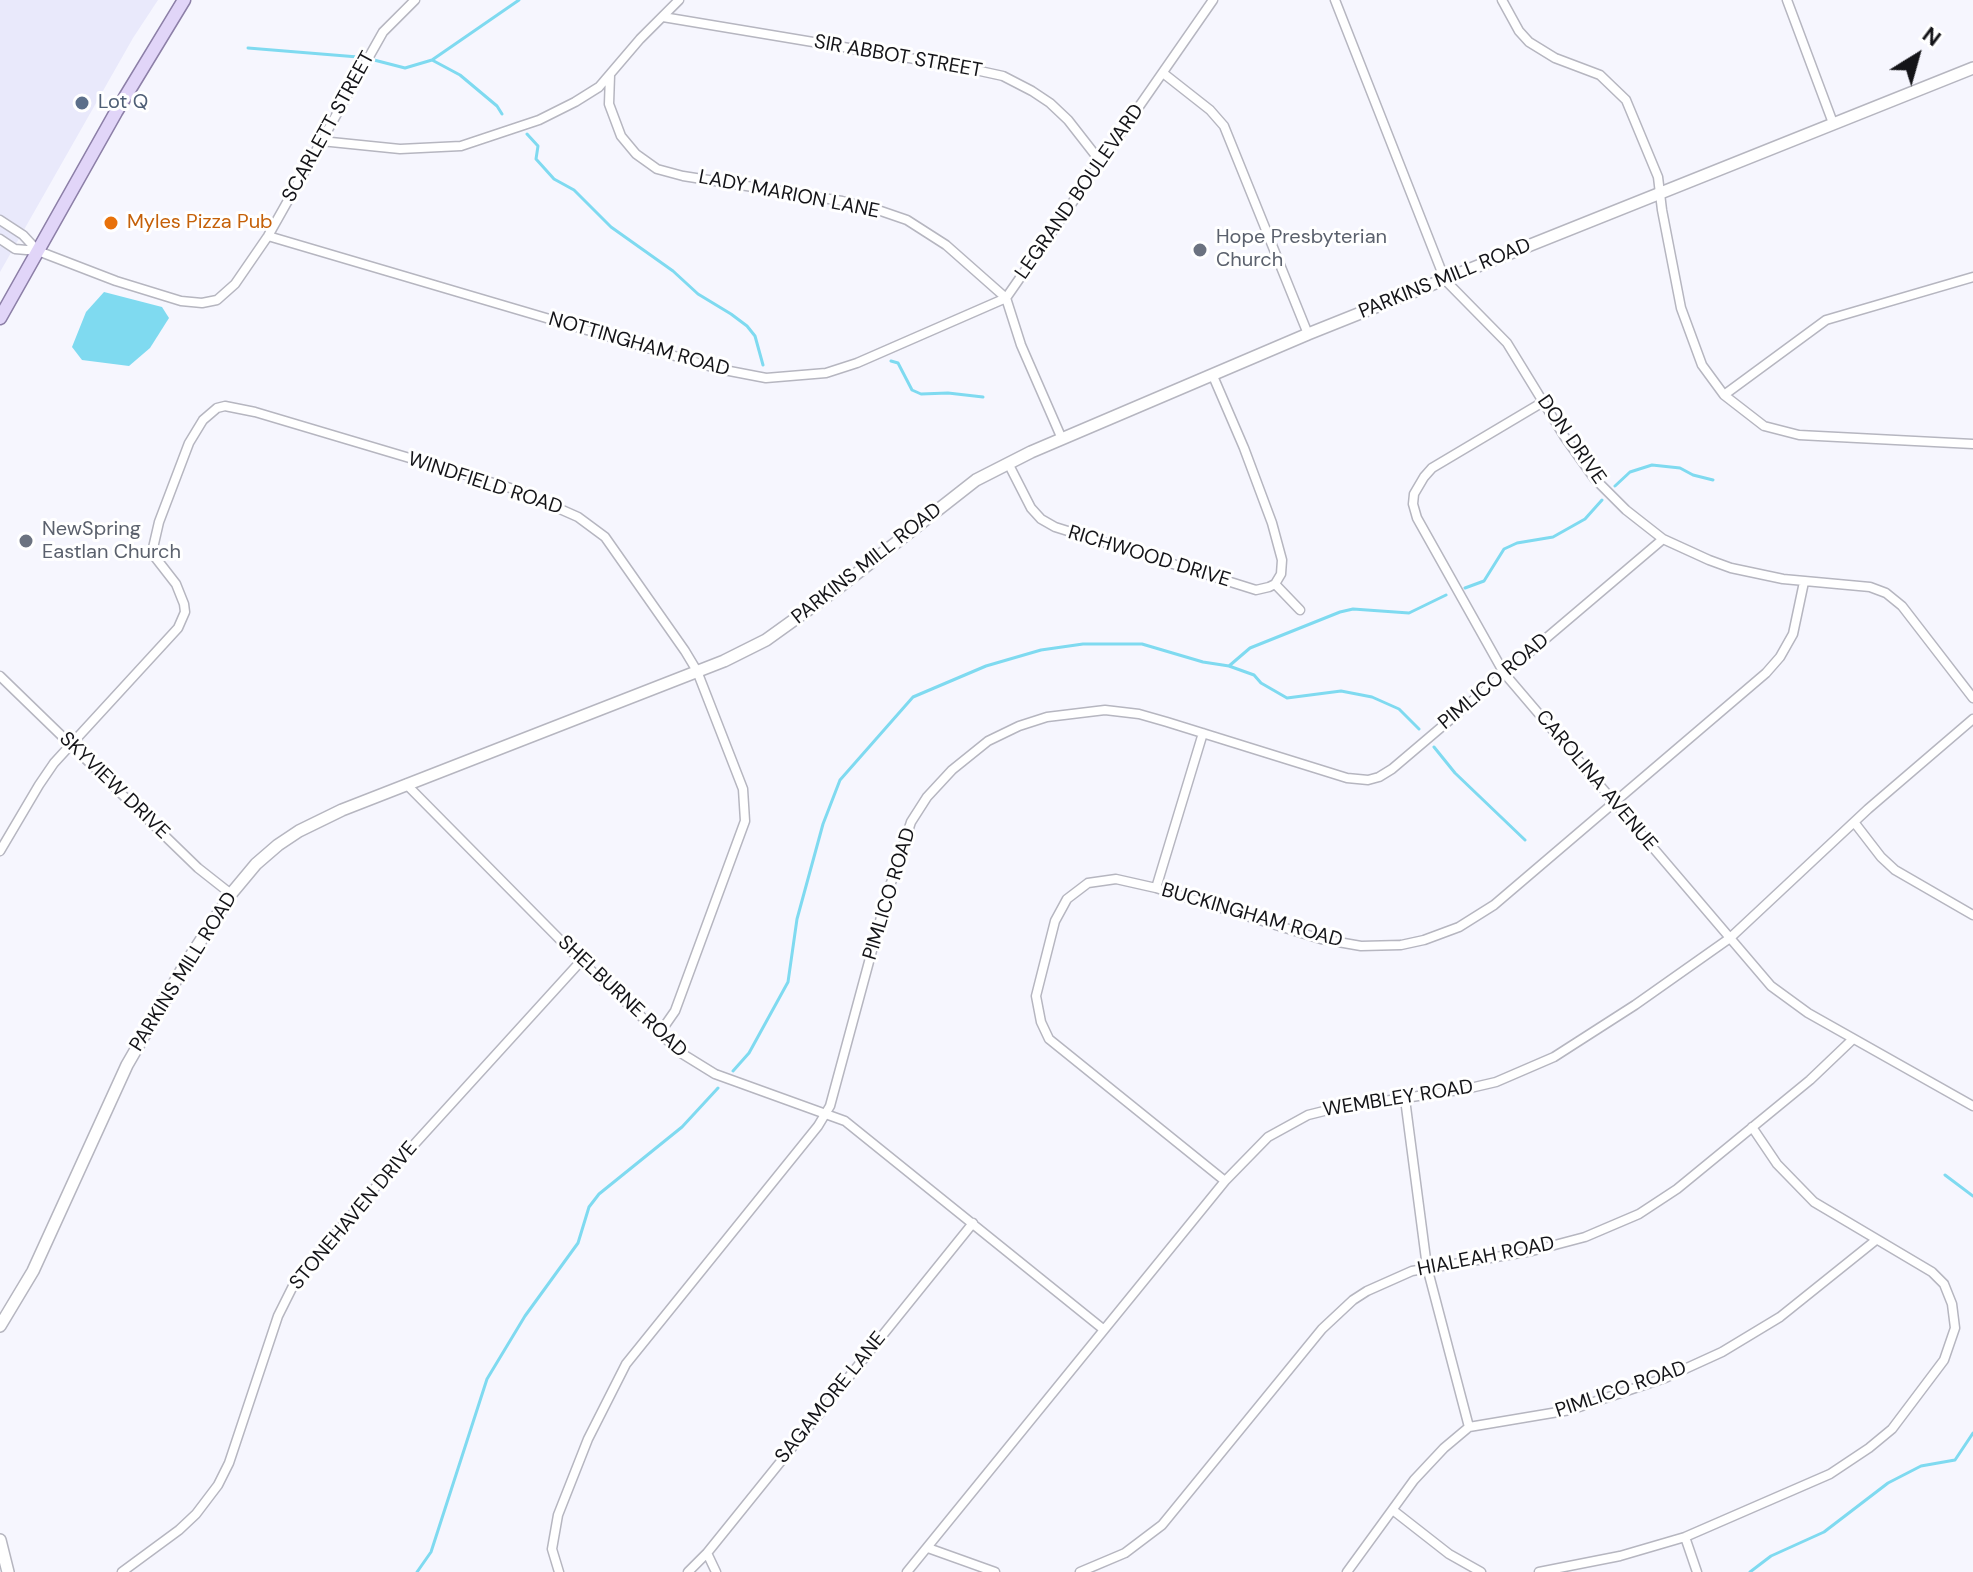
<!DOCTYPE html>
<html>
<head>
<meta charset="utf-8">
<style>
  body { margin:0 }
  #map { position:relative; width:1973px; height:1572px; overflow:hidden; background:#f6f6fe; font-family:"DM Sans",sans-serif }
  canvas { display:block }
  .north { position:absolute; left:1877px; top:16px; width:80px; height:80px; -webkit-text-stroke:6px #fff; paint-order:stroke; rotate:37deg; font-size:22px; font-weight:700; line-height:32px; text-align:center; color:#141418 }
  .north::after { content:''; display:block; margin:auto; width:28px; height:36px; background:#141418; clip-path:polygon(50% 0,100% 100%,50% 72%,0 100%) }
</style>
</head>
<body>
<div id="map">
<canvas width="1973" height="1572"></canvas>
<div class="north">N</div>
</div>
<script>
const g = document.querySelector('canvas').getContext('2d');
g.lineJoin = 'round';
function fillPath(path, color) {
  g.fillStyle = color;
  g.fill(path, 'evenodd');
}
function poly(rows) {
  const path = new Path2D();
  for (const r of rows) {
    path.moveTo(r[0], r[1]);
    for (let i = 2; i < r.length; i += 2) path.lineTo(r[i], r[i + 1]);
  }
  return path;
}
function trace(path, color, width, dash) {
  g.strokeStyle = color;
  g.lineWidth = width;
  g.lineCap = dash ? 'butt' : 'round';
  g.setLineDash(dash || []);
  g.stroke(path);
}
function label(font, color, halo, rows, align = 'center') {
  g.font = font + ' "DM Sans",sans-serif';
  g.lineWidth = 6;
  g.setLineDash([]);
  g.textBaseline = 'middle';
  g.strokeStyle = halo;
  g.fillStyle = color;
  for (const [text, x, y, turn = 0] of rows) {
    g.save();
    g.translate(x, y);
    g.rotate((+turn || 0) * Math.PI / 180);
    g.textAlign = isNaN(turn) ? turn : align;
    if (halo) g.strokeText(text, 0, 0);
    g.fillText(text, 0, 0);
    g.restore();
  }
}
const built = poly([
  [0,0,158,0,133,38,0,272]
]);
const water = poly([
  [104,292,162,307,169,318,150,348,129,366,82,360,72,347,86,312]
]);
const stream = poly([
  [248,48,358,57],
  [374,60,405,68,432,60,519,0],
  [432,60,460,75,497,106,502,114],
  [527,134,538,146,536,159,554,179,574,190,611,227,673,271,698,294,731,314,747,326,755,336,763,365],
  [891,361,898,363,912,390,921,394,948,393,983,397],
  [1615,486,1630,472,1652,465,1680,468,1693,475,1713,480],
  [1465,588,1484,581,1504,549,1517,543,1553,537,1585,519,1602,500],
  [1229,666,1250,648,1340,612,1353,609,1409,613,1446,595],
  [1434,747,1455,773,1525,840],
  [733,1071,749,1053,788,982,797,919,823,824,840,780,913,697,986,666,1041,650,1083,644,1142,644,1203,662,1229,666,1254,675,1261,683,1287,698,1341,691,1372,697,1399,709,1419,729],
  [1945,1175,1973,1196],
  [417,1572,431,1552,487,1379,525,1316,578,1243,589,1207,599,1194,682,1127,718,1088],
  [1750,1572,1771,1556,1824,1532,1888,1483,1921,1466,1955,1460,1973,1433]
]);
const street = poly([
  [1335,0,1445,280,1507,343,1564,436,1594,478,1626,510,1663,539,1709,560,1731,568,1783,579,1870,587,1886,593,1902,606,1973,698],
  [1502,0,1519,31,1529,42,1555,58,1600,75,1626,100,1658,177,1662,210,1681,308,1702,365,1724,395,1764,426,1799,435,1973,444],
  [1787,0,1833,123],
  [663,17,957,66,1003,76,1032,91,1050,103,1068,120,1100,161],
  [1163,73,1210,110,1224,126,1308,334],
  [321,141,400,149,461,146,539,120,575,102,599,87,640,39,679,0],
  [0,220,23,235,37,250],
  [268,236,719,369,766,378,826,373,857,363,1006,298,946,245,907,220,875,209,842,201,683,176,657,169,636,154,621,136,609,104,610,75],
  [0,239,15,249,38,251,116,281,181,301,202,303,217,300,235,284,268,236,383,32,415,0],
  [1724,395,1826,320,1973,277],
  [1543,402,1432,468,1424,477,1414,494,1413,504,1417,518,1504,673,1771,986,1808,1013,1973,1106],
  [1062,439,1021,345,1006,298,1213,0],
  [1008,463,1031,508,1041,519,1055,527,1256,590,1269,587,1275,584,1281,574,1282,560,1272,523,1244,448,1213,376],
  [1275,584,1300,610],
  [0,676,198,868,231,894],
  [406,784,581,961,681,1053,715,1074,845,1121,1103,1329],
  [1854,822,1881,857,1895,870,1973,915],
  [0,851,39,785,54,763,178,628,185,612,184,604,176,584,155,557,153,548,159,522,189,443,203,420,217,408,225,406,255,412,517,490,578,517,605,537,685,651,697,671,743,789,745,821,675,1011,659,1034],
  [1156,888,1203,733],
  [1405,1099,1427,1267,1469,1427],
  [1225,1181,1049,1039,1041,1022,1036,996,1055,921,1067,899,1088,883,1116,879,1156,888,1321,939,1361,946,1401,945,1424,940,1459,927,1494,905,1766,673,1780,657,1793,634,1804,582],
  [1394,1511,1449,1554,1481,1572],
  [1685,1537,1697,1572],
  [928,1548,995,1572],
  [707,1553,716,1572],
  [122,1572,179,1530,196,1514,218,1485,229,1463,278,1316,297,1278,380,1182,581,961],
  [559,1572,552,1549,558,1515,588,1439,626,1364,818,1126,830,1106,887,895,911,822,927,797,952,770,988,741,1019,726,1047,717,1105,710,1139,714,1167,722,1347,778,1368,780,1379,777,1392,769,1663,539],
  [688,1572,707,1553,973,1223],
  [907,1572,1225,1181,1268,1137,1308,1115,1336,1108,1466,1089,1496,1082,1554,1057,1635,1005,1730,938,1868,809,1973,719],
  [1080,1572,1125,1553,1162,1525,1322,1329,1353,1300,1367,1291,1412,1271,1532,1251,1585,1237,1639,1214,1677,1189,1810,1080,1853,1039],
  [1347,1572,1414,1480,1444,1448,1469,1427,1570,1410,1665,1378,1722,1352,1780,1317,1876,1240],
  [1539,1572,1620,1556,1685,1537,1830,1474,1869,1448,1892,1429,1944,1360,1955,1328,1952,1304,1944,1284,1932,1272,1814,1202,1777,1164,1752,1127]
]);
const secondary = poly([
  [0,1326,33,1271,127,1065,183,968,231,894,256,864,278,845,299,831,342,810,724,661,766,640,837,589,976,480,1031,452,1308,334,1973,68],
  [0,1540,8,1572]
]);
const primary = poly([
  [0,318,116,112,184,0]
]);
const markers = [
  [82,103,8,"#5c6f8a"],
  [111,223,8,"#e8710a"],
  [1200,250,8,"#6b7280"],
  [26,541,8,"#6b7280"]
];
const streetNames = [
  ["SIR ABBOT STREET",898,57,10],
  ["SCARLETT STREET",329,127,-61],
  ["LEGRAND BOULEVARD",1080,192,-55],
  ["LADY MARION LANE",789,195,11],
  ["PARKINS MILL ROAD",1445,279,-22],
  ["NOTTINGHAM ROAD",639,345,16],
  ["DON DRIVE",1571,440,55],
  ["WINDFIELD ROAD",485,484,18],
  ["RICHWOOD DRIVE",1149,557,17],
  ["PARKINS MILL ROAD",867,564,-38],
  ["PIMLICO ROAD",1494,682,-40],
  ["CAROLINA AVENUE",1596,781,50],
  ["SKYVIEW DRIVE",114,786,44],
  ["PIMLICO ROAD",890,894,-73],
  ["BUCKINGHAM ROAD",1252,916,16],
  ["PARKINS MILL ROAD",184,972,-58],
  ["SHELBURNE ROAD",622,997,43],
  ["WEMBLEY ROAD",1398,1099,-9],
  ["STONEHAVEN DRIVE",354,1216,-50],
  ["HIALEAH ROAD",1486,1257,-11],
  ["PIMLICO ROAD",1621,1390,-19],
  ["SAGAMORE LANE",831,1398,-51]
];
const serviceNames = [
  ["Lot Q",98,103]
];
const foodNames = [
  ["Myles Pizza Pub",127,223]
];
const worshipNames = [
  ["Hope Presbyterian",1216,238],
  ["Church",1216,261],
  ["NewSpring",42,530],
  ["Eastlan Church",42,553]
];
fillPath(built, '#e9e9fb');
fillPath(water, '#7fdaf0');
trace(stream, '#7fdaf0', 3);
trace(street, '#b6b6c0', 11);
trace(secondary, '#b6b6c0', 14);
trace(primary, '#8c7fa7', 15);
trace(street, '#fff', 8);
trace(secondary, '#fff', 11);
trace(primary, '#e1d5f8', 12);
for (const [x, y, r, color] of markers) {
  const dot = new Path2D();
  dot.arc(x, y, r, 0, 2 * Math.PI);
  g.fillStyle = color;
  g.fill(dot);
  trace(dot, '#fff', 3);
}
label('20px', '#141418', '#fff', streetNames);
label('20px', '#4e5e75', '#fff', serviceNames, 'left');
label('20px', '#c56008', '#fff', foodNames, 'left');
label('20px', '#5b616d', '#fff', worshipNames, 'left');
</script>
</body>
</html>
